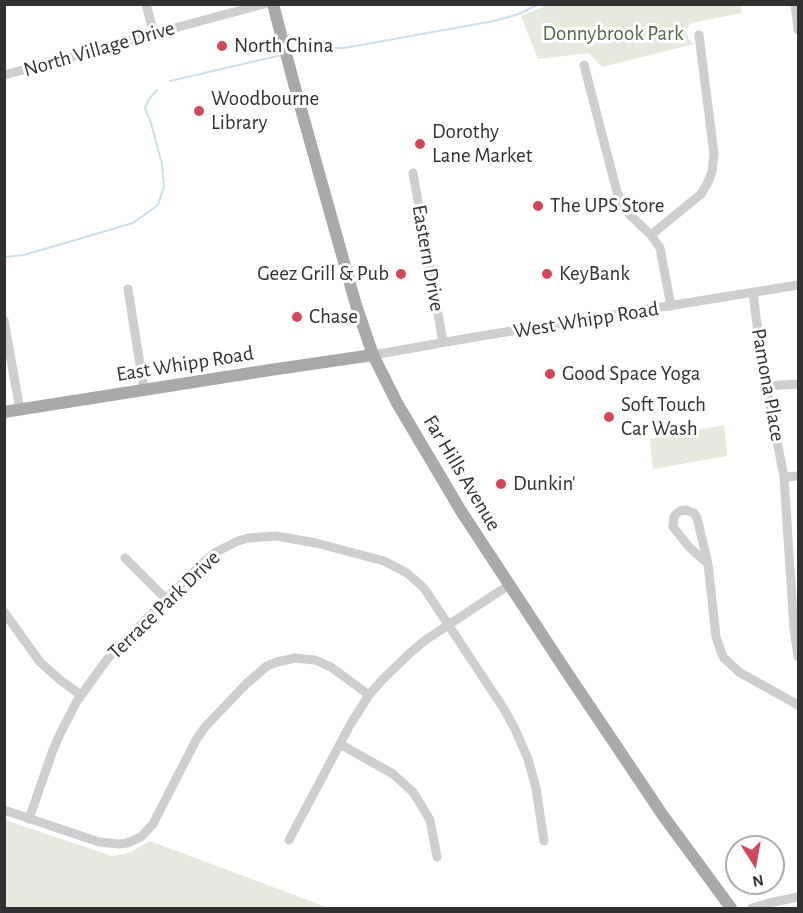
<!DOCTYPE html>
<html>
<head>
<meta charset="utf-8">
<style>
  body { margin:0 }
  #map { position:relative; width:803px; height:913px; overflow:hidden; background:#fff; font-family:"Alegreya Sans",sans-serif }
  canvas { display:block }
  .frame { position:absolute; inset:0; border:6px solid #313131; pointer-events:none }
  .north { position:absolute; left:725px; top:835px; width:60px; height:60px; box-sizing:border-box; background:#fff; border:2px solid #adadad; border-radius:50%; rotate:169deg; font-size:16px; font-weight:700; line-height:24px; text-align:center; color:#313131 }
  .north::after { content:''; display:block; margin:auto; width:21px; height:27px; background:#d4475b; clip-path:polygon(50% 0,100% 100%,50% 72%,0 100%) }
</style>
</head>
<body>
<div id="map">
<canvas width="803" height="913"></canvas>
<div class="frame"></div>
<div class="north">N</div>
</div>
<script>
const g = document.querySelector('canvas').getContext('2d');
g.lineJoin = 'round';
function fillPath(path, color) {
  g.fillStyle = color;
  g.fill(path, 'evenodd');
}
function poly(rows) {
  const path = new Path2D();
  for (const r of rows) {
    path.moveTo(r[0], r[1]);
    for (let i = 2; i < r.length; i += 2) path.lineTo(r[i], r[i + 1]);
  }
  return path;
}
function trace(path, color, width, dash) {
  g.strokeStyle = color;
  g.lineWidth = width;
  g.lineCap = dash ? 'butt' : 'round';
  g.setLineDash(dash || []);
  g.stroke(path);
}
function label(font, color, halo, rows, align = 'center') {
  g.font = font + ' "Alegreya Sans",sans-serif';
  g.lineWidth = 6;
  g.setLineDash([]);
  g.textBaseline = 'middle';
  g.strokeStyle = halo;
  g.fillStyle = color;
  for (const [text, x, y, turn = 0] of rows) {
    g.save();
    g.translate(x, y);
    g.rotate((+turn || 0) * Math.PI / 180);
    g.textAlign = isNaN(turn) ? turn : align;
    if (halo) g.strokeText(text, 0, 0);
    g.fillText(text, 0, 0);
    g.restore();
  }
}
const green = poly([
  [548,5,741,4,742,13,691,23,688,26,686,32,689,40,694,44,602,67,589,53,538,59,521,16],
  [724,425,727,456,653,469,650,439],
  [5,820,112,856,129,853,150,841,329,908,5,908]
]);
const stream = poly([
  [290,53,306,48,344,48,494,21,519,14,539,4],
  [170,81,282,55],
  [4,257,24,255,133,223,158,205,164,186,162,164,151,123,145,108,149,99,157,90]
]);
const minor = poly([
  [146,4,154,34],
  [795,4,798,30],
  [584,65,617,192,625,208,631,216,651,235,660,248,671,306],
  [4,75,82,54,171,29,264,4],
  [413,173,443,342],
  [651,235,701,194,708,182,712,172,714,154,699,35],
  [128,289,144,390],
  [753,293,762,364,784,477,794,629,798,657],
  [4,320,20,410],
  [373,355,475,337,798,285],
  [767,386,798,384],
  [784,477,798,476],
  [686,510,694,513,697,518,708,564,690,548,673,527,674,517,676,514,680,511,686,510],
  [125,558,166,599],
  [708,564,716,637,723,657,739,672,798,705],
  [4,612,40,662,60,680,81,695],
  [340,744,393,774,413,792,430,820,437,857],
  [4,810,99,842,119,844,127,843,141,837,153,824,196,740,205,727,246,684,267,666,277,662,295,658,315,660,331,667,369,695],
  [29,819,53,750,60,734,77,701,108,658,166,599,207,559,216,552,238,541,248,538,276,536,316,543,384,561,407,573,424,588,504,709,515,729,528,759,536,788,544,841],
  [289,840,350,725,369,695,382,680,411,652,427,639,509,585],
  [752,908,769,903,798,897]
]);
const major = poly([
  [273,4,294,84,356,305,373,355,397,403,461,511,566,671,664,817,731,908],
  [4,412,270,370,373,355]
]);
const markers = [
  [222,46,6,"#d4475b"],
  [199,111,6,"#d4475b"],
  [420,144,6,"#d4475b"],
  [538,206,6,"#d4475b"],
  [401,274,6,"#d4475b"],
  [547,274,6,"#d4475b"],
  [297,317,6,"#d4475b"],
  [550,374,6,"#d4475b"],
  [609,417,6,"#d4475b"],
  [501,484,6,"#d4475b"]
];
const parkNames = [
  ["Donnybrook Park",613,34]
];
const poiNames = [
  ["North China",234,46],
  ["Woodbourne",211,99],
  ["Library",211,123],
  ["Dorothy",432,132],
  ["Lane Market",432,156],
  ["The UPS Store",550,206],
  ["Geez Grill & Pub",389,274,"right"],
  ["KeyBank",559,274],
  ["Chase",309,317],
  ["Good Space Yoga",562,374],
  ["Soft Touch",621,405],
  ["Car Wash",621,429],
  ["Dunkin'",513,484]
];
const streetNames = [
  ["North Village Drive",99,49,-16],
  ["Eastern Drive",428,258,80],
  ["West Whipp Road",586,320,-9],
  ["East Whipp Road",185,364,-9],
  ["Pamona Place",768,385,80],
  ["Far Hills Avenue",462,473,59],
  ["Terrace Park Drive",164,605,-44]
];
fillPath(green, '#e5e9de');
trace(stream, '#cddfe8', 2);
trace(minor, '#cecece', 9);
trace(major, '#a9a9a9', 12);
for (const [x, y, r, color] of markers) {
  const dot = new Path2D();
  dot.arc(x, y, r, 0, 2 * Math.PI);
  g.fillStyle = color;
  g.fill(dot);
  trace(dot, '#fff', 2);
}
label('21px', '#576942', '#fff', parkNames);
label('21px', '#313131', '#fff', poiNames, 'left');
label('21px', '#313131', '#fff', streetNames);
</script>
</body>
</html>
